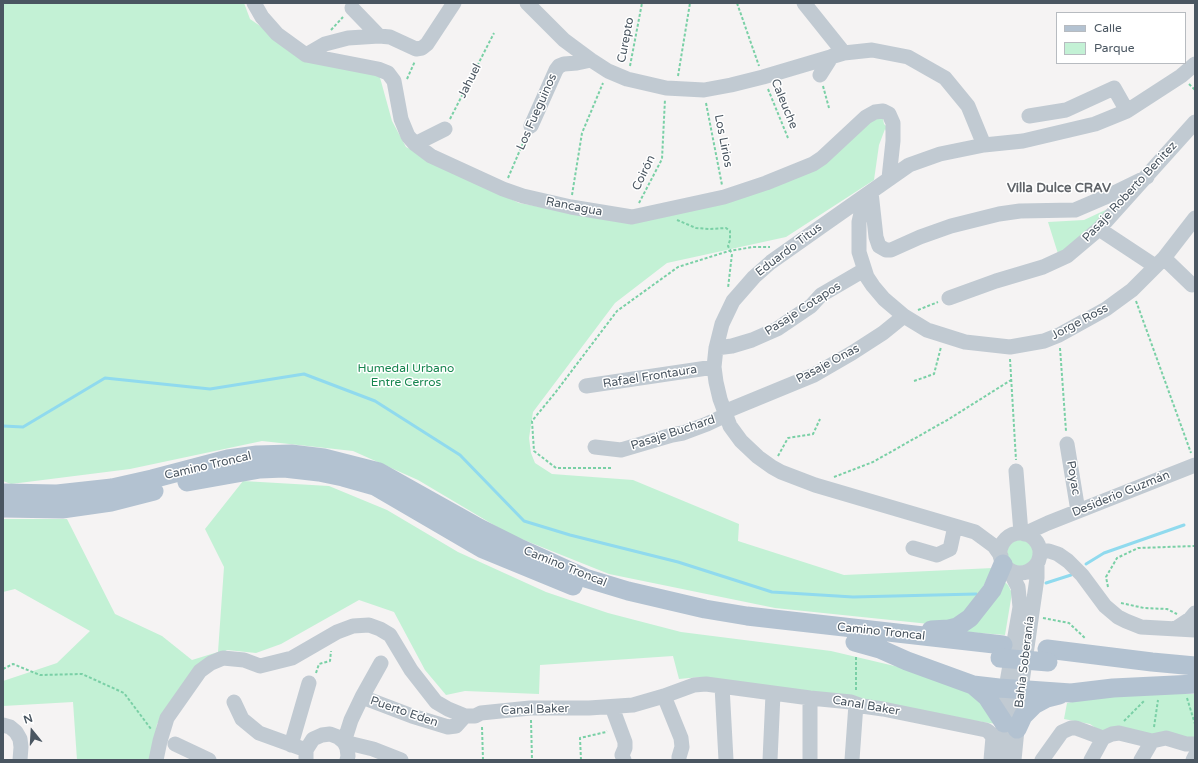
<!DOCTYPE html>
<html>
<head>
<meta charset="utf-8">
<style>
  body { margin:0 }
  #map { position:relative; width:1198px; height:763px; overflow:hidden; background:#f5f3f3; font-family:"Varela Round",sans-serif }
  canvas { display:block }
  .frame { position:absolute; inset:0; border:4px solid #4a5661; pointer-events:none }
  .legend { position:absolute; left:1056px; top:12px; width:130px; height:52px; box-sizing:border-box; background:#fff; border:1px solid #b7bbc0; margin:0; padding:5px 7px; list-style:none; font-size:12px; color:#4a5661 }
  .legend li { display:flex; align-items:center; gap:8px; height:20px }
  .legend b { width:20px; border:1px solid #b7bbc0 }
  .north { position:absolute; left:12px; top:711px; width:40px; height:40px; -webkit-text-stroke:3px #fff; paint-order:stroke; rotate:342deg; font-size:11px; font-weight:700; line-height:16px; text-align:center; color:#4a5661 }
  .north::after { content:''; display:block; margin:auto; width:14px; height:18px; background:#4a5661; clip-path:polygon(50% 0,100% 100%,50% 72%,0 100%) }
</style>
</head>
<body>
<div id="map">
<canvas width="1198" height="763"></canvas>
<div class="frame"></div>
<ul class="legend">
<li><b style="height:5px;background:#b3c2d1"></b>Calle</li>
<li><b style="height:11px;background:#c3f1d5"></b>Parque</li>
</ul>
<div class="north">N</div>
</div>
<script>
const g = document.querySelector('canvas').getContext('2d');
g.lineJoin = 'round';
function fillPath(path, color) {
  g.fillStyle = color;
  g.fill(path, 'evenodd');
}
function poly(rows) {
  const path = new Path2D();
  for (const r of rows) {
    if (r.length === 3) {
      path.moveTo(r[0] + r[2], r[1]);
      path.arc(r[0], r[1], r[2], 0, 2 * Math.PI);
      continue;
    }
    path.moveTo(r[0], r[1]);
    for (let i = 2; i < r.length; i += 2) path.lineTo(r[i], r[i + 1]);
  }
  return path;
}
function trace(path, color, width, dash) {
  g.strokeStyle = color;
  g.lineWidth = width;
  g.lineCap = dash ? 'butt' : 'round';
  g.setLineDash(dash || []);
  g.stroke(path);
}
function label(font, color, halo, rows, align = 'center') {
  g.font = font + ' "Varela Round",sans-serif';
  g.lineWidth = 3;
  g.setLineDash([]);
  g.textBaseline = 'middle';
  g.strokeStyle = halo;
  g.fillStyle = color;
  for (const [text, x, y, turn = 0] of rows) {
    g.save();
    g.translate(x, y);
    g.rotate((+turn || 0) * Math.PI / 180);
    g.textAlign = isNaN(turn) ? turn : align;
    if (halo) g.strokeText(text, 0, 0);
    g.fillText(text, 0, 0);
    g.restore();
  }
}
const green = poly([
  [3,3,244,3,250,19,302,55,379,74,392,121,406,147,519,203,628,223,819,162,877,116,883,119,884,124,886,126,886,131,885,129,879,145,874,180,786,237,667,263,615,303,533,412,529,438,531,453,535,463,552,474,633,480,739,524,738,541,844,575,993,568,974,604,957,619,939,625,775,608,609,574,509,534,418,480,353,451,262,441,130,469,11,484,3,481],
  [1129,199,1060,260,1048,222,1084,220],
  [243,481,329,486,387,510,458,552,546,592,608,613,681,632,831,651,903,668,979,695,996,724,950,717,863,699,700,677,679,679,673,656,540,665,539,694,465,691,446,695,425,670,394,612,359,600,281,644,256,653,227,650,197,669,157,724,151,760,77,760,73,702,3,706,3,681,57,663,90,631,15,589,3,592,3,519,67,519,115,614,162,636,192,660,218,652,224,567,205,529],
  [1020,553,13],
  [1001,578,1008,585,1012,593,1005,635,955,631],
  [1152,692,1180,694,1195,694,1195,740,1100,731,1090,724,1064,719,1067,703,1120,694]
]);
const stream = poly([
  [3,426,23,427,105,378,210,389,304,374,375,401,460,455,524,521,570,535,678,562,772,592,853,597,976,594],
  [1086,564,1104,553,1184,525],
  [1046,583,1071,575]
]);
const path = poly([
  [737,3,759,66],
  [331,30,343,17],
  [630,66,642,3],
  [678,76,690,3],
  [407,79,415,61],
  [1189,84,1195,90],
  [823,86,829,108],
  [768,89,788,138],
  [706,103,722,185],
  [450,119,494,33],
  [508,178,526,136],
  [572,195,582,133,603,83],
  [639,203,662,159,665,99],
  [677,220,696,228,709,229,726,228,730,231,730,240,728,246,732,254,728,288],
  [1136,301,1191,453],
  [918,310,938,302],
  [1060,348,1066,431],
  [1010,359,1016,460],
  [914,381,934,374,941,347],
  [778,456,788,438,813,434,820,419],
  [611,468,556,468,534,451,532,421,555,393,617,311,678,267,729,251,753,247,770,247],
  [834,477,873,462,949,419,1011,380],
  [1108,587,1106,577,1117,558,1138,548,1195,546],
  [1121,603,1144,608,1167,609,1177,614],
  [1043,618,1069,623,1086,639],
  [856,657,856,690],
  [3,669,13,664,40,675,82,674,124,693,151,729],
  [316,673,319,664,330,661,331,651],
  [1187,698,1195,724],
  [531,720,532,760],
  [1124,721,1144,701],
  [482,727,483,760],
  [1154,727,1158,700],
  [581,760,580,738,606,732,607,731]
]);
const minor = poly([
  [254,3,262,17,277,34,306,55,378,69,388,73,394,81,401,119,408,136,415,144,431,156,503,189,523,196,571,207,632,217,724,197,766,183,813,164,822,158,866,117,875,112,883,111,889,114,893,123,893,141,889,178],
  [527,3,564,40,591,60,608,71,627,79,666,88,704,90,731,85,763,77,844,53,872,50,908,57,945,78,968,106,984,145],
  [804,3,844,53],
  [352,8,379,36],
  [306,55,325,44,348,38,379,36,390,37,416,49,422,48,427,44,454,3],
  [820,75,832,56],
  [1029,116,1066,110,1114,88,1127,111],
  [531,126,556,70,559,66,564,64,577,63,591,60],
  [415,144,445,129],
  [871,192,876,237,879,246,886,250,891,250,920,237,951,226,999,214,1020,211,1075,210,1110,195,1147,177],
  [865,196,859,222,859,252,867,277,873,286,884,299,904,316,927,330,965,342,1010,347,1044,341,1059,335,1106,309,1132,290,1164,258,1195,218],
  [1099,229,1155,266],
  [1164,258,1192,285],
  [949,298,996,281,1043,267,1067,256,1099,229,1195,122],
  [716,348,732,346,752,340,777,329,811,306,821,295,864,270],
  [586,386,714,367],
  [724,412,814,375,852,353,883,333,904,316],
  [1067,444,1078,511],
  [595,447,621,450,672,435,683,433,707,424,726,415],
  [1016,471,1021,533],
  [1020,553,20],
  [1024,534,1048,523,1195,465],
  [913,548,937,555,950,549,955,526],
  [1040,551,1049,551,1058,554,1068,561,1082,575,1105,606,1118,617,1126,621,1141,627,1195,630],
  [1001,556,994,546,975,532,815,485,781,472,772,467,758,457,741,441,730,426,720,399,716,382,714,367,716,348,722,324,733,301,754,277,771,262,822,226,909,165,940,154,984,145,1023,141,1095,124,1127,111,1181,76,1195,64],
  [1175,629,1190,619,1195,613],
  [381,663,362,697,351,720,344,742,373,749,401,760],
  [722,686,726,760],
  [664,696,681,738,682,747,679,757,679,760],
  [362,697,412,716,448,727,456,726,465,716],
  [810,698,810,760],
  [234,702,242,719,259,733,306,750],
  [612,707,625,742,625,748,622,755,624,760],
  [3,725,10,727,16,732,20,739,21,747,20,760],
  [175,744,209,760],
  [291,745,309,683],
  [1001,755,1006,688,1020,607,1018,587,1009,570],
  [306,759,306,750,313,739,322,735,330,734,338,737,344,742,347,748,348,756,347,760],
  [156,760,160,741,167,718,200,671,211,663,223,658,244,660,260,666,292,658,337,632,353,626,369,625,380,629,390,635,411,670,436,702,448,709,465,716,475,716,481,713,530,708,589,708,633,705,664,696,694,685,706,684,810,698,851,702,862,706,883,709,986,730,989,732,993,737,991,760],
  [770,760,773,694],
  [852,760,856,704],
  [1014,760,1021,689,1037,578,1037,564],
  [1042,760,1062,732,1071,728,1076,728,1103,738,1112,734,1119,733,1152,741,1166,738,1186,744,1195,744],
  [1091,760,1103,738],
  [1141,760,1152,741],
  [1193,760,1195,756]
]);
const major = poly([
  [187,482,260,469,284,468,319,472,343,477,375,486,483,549,573,586],
  [3,493,57,494,112,488,152,479,228,459,257,455,291,454,324,458,379,472,479,528,521,549,585,578,628,591,705,609,747,616,1003,645],
  [3,508,62,509,111,502,154,491],
  [931,630,949,629,957,627,970,618,992,590,1003,564],
  [855,642,880,649,907,661,973,685,999,688,1071,693,1113,688,1195,684],
  [1047,649,1152,662,1195,666],
  [973,685,987,697,1004,723],
  [1017,729,1023,716,1034,705,1047,698,1059,695]
]);
const majorBridge = poly([
  [1000,658,1048,662]
]);
const streetNames = [
  ["Curepto",626,40,-79],
  ["Jahuel",470,81,-63],
  ["Caleuche",784,104,68],
  ["Los Fueguinos",537,112,-66],
  ["Los Lirios",723,141,79],
  ["Coirón",644,173,-64],
  ["Pasaje Roberto Benitez",1130,192,-47],
  ["Rancagua",574,207,11],
  ["Eduardo Titus",789,250,-37],
  ["Pasaje Cotapos",803,309,-33],
  ["Jorge Ross",1080,322,-28],
  ["Pasaje Onas",828,364,-28],
  ["Rafael Frontaura",650,377,-9],
  ["Pasaje Buchard",673,433,-18],
  ["Camino Troncal",208,466,-13],
  ["Poyac",1073,478,80],
  ["Desiderio Guzmán",1121,494,-22],
  ["Camino Troncal",565,567,22],
  ["Camino Troncal",881,632,6],
  ["Bahía Soberanía",1025,662,-83],
  ["Canal Baker",866,706,10],
  ["Canal Baker",535,710,-2],
  ["Puerto Eden",404,712,19]
];
const parkNames = [
  ["Humedal Urbano",406,369],
  ["Entre Cerros",406,383]
];
const neighbourhoodNames = [
  ["Villa Dulce CRAV",1059,189]
];
fillPath(green, '#c3f1d5');
trace(stream, '#90daee', 3);
trace(path, '#7ad0a6', 2, [3, 2]);
trace(minor, '#c1cad2', 15);
trace(major, '#b3c2d1', 19);
trace(majorBridge, '#b3c2d1', 19);
label('12px', '#4a5661', '#fff', streetNames);
label('12px', '#17864f', '#fff', parkNames);
label('bold 13px', '#5f6368', '#fff', neighbourhoodNames);
</script>
</body>
</html>
